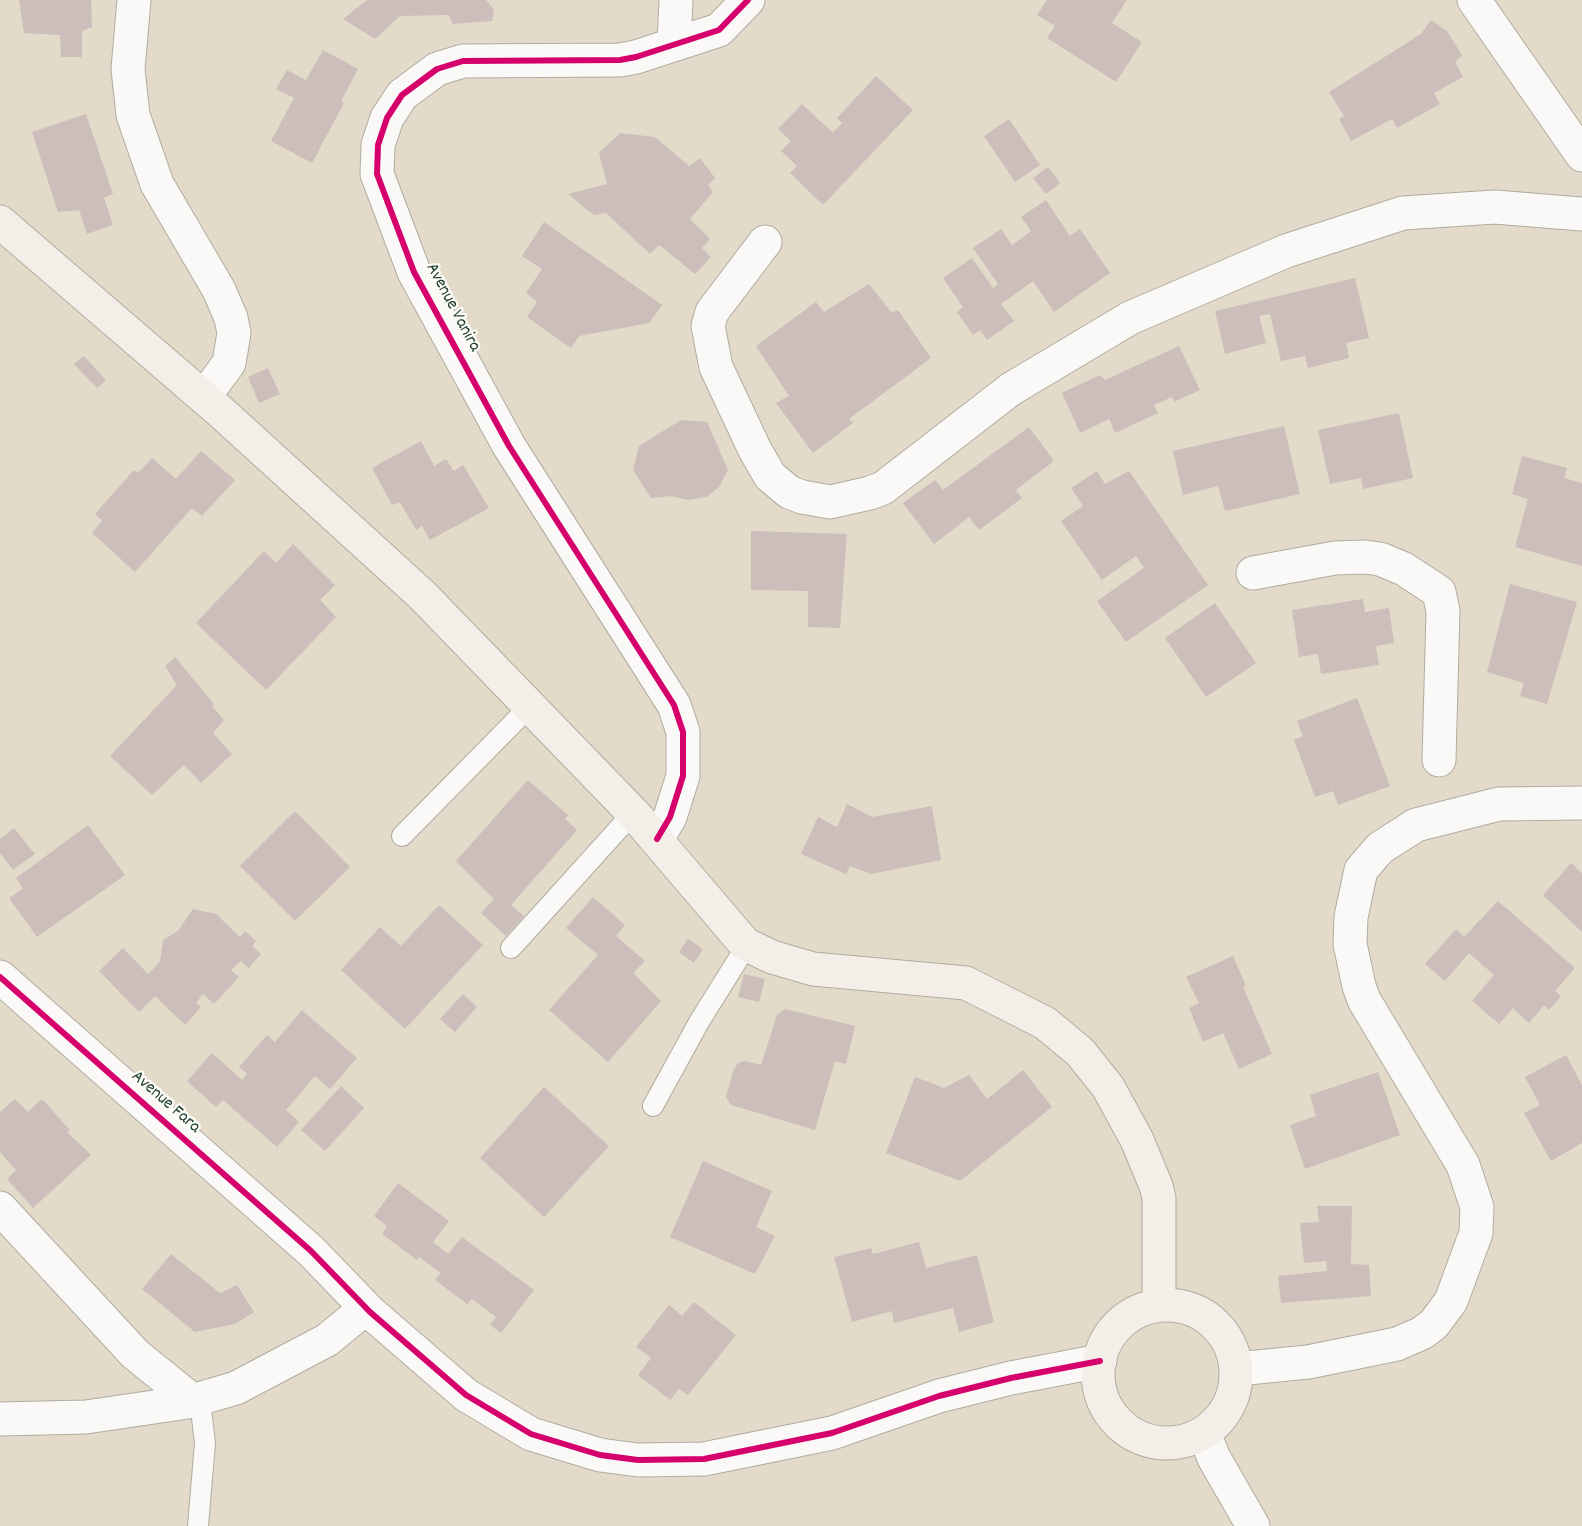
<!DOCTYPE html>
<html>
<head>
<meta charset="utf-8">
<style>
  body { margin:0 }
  canvas { display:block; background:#e4dac9 }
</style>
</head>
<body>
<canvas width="1582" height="1526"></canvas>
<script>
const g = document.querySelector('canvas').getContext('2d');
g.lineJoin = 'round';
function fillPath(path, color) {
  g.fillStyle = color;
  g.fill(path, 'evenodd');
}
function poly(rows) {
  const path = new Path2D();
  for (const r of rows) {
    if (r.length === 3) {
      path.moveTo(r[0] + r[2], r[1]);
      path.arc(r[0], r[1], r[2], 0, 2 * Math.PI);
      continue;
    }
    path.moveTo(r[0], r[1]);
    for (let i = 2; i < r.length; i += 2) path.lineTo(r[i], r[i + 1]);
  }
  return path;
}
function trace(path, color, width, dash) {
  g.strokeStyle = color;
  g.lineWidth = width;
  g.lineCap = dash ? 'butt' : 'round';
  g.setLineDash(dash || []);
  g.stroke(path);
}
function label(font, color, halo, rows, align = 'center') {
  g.font = font + ' Dekko,sans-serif';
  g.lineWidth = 4.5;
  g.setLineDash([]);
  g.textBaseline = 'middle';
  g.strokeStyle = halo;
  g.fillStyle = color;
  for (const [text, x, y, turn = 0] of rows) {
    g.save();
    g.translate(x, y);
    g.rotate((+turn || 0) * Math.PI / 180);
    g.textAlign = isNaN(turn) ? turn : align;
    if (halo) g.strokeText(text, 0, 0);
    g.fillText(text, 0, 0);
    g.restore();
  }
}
const building = poly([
  [19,0,91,0,92,27,82,31,82,57,61,57,60,35,24,33],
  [367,0,486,0,494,10,492,21,453,24,449,15,400,16,375,39,343,19],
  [1047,0,1127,0,1112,23,1142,42,1116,82,1047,38,1055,26,1037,15],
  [1431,20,1447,31,1462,55,1455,62,1463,77,1434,93,1440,104,1397,128,1392,119,1351,141,1339,119,1344,116,1329,92,1421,34],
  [323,50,358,69,341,101,344,103,312,163,271,141,294,98,276,89,287,70,306,80],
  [876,76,913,110,823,205,790,173,797,166,781,151,791,141,778,129,802,104,833,133,842,123,837,118],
  [86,114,113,194,104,198,113,225,87,234,79,210,58,212,32,132],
  [1009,119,1040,165,1015,182,984,136],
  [620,133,655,137,689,166,700,158,715,178,708,185,713,192,690,219,710,239,702,248,711,257,695,274,659,245,650,254,606,213,594,215,568,194,607,184,599,153],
  [1048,167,1060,183,1046,194,1033,178],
  [1046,200,1070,236,1080,229,1110,273,1054,312,1033,281,1001,304,1014,321,987,340,980,330,973,335,957,312,963,307,943,278,972,258,993,288,998,284,973,248,1001,229,1012,245,1031,231,1021,217],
  [544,222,662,305,649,323,579,336,571,348,527,317,537,302,526,293,542,269,522,256],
  [1355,278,1369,338,1346,343,1349,358,1308,368,1305,356,1281,361,1270,314,1259,316,1266,343,1225,354,1215,311],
  [869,284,891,312,898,310,931,358,849,419,853,423,813,453,776,403,789,396,756,346,816,302,824,312],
  [1179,346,1200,390,1174,402,1172,397,1154,405,1158,413,1115,433,1109,419,1080,433,1062,393,1100,375,1105,380],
  [84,356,106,380,97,388,74,364],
  [268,368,280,394,259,403,248,377],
  [1399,413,1413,478,1363,489,1361,478,1330,484,1318,430],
  [681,420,707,422,728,470,719,487,707,497,688,500,671,496,651,498,633,470,639,446],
  [1284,426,1300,494,1225,511,1218,486,1183,495,1173,451],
  [1029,427,1054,461,1016,490,1022,498,979,530,969,517,934,544,903,503,935,480,943,490],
  [421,441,434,466,446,459,454,471,463,465,489,508,430,540,422,526,416,530,400,502,392,505,372,468],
  [201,451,235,480,202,516,192,508,135,572,92,533,102,521,95,514,134,470,138,473,152,458,176,479],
  [1522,456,1567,468,1564,478,1582,483,1582,566,1515,547,1528,499,1512,494],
  [1097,471,1105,484,1129,471,1208,585,1126,642,1097,601,1144,568,1136,556,1102,580,1061,521,1083,506,1071,488],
  [751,531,847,534,840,628,808,627,808,591,751,590],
  [293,544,335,585,320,600,336,617,266,690,196,623,264,551,276,563],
  [1510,584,1577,602,1547,704,1520,696,1524,683,1487,672],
  [1363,599,1365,612,1389,608,1394,643,1376,646,1379,665,1321,674,1318,654,1299,657,1292,610],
  [1215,603,1256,663,1206,697,1165,638],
  [175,657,214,704,212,706,224,720,213,733,232,754,201,783,184,765,152,795,110,756,177,685,165,666],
  [1357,698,1390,786,1338,805,1333,791,1315,797,1294,740,1303,736,1297,721],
  [528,780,568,815,565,819,577,830,511,905,524,916,506,936,481,913,494,899,456,861],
  [847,804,872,817,932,806,941,860,871,874,850,866,846,874,801,854,818,817,837,827],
  [295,811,350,867,295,921,240,866],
  [88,825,125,875,37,937,9,898,23,889,16,878],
  [14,828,35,854,13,870,0,853,0,839],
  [1571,863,1582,873,1582,932,1543,895],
  [593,897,625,925,616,936,645,961,633,973,661,1001,608,1062,549,1010,598,955,566,928],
  [1498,901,1575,968,1555,991,1561,996,1549,1010,1544,1005,1529,1023,1513,1008,1499,1024,1472,1001,1494,975,1469,953,1445,981,1425,964,1456,929,1464,937],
  [439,905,483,945,405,1029,341,970,380,927,401,946],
  [193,909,216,914,240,937,245,931,256,941,252,946,261,954,249,968,241,961,231,970,239,977,214,1004,203,994,196,1003,201,1007,185,1025,155,996,139,1012,99,971,123,948,148,974,160,962,163,940,178,931],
  [688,939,703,949,694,963,679,952],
  [1233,956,1246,986,1243,987,1272,1054,1239,1069,1223,1033,1203,1042,1189,1008,1199,1003,1186,977],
  [744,974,765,979,759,1002,738,997],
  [463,994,477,1007,455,1032,440,1019],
  [785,1009,855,1026,846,1064,835,1061,815,1130,731,1105,726,1097,733,1071,738,1063,745,1061,761,1065,777,1015],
  [302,1010,357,1058,330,1089,315,1076,286,1110,299,1122,277,1147,223,1100,216,1107,187,1081,212,1053,242,1080,247,1074,239,1067,267,1035,275,1042],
  [1566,1055,1582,1085,1582,1143,1551,1161,1524,1113,1540,1105,1525,1077],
  [1023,1070,1052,1107,960,1181,886,1153,915,1077,944,1088,969,1075,987,1099],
  [1378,1072,1400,1135,1305,1169,1290,1125,1316,1116,1310,1095],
  [341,1086,364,1108,325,1151,301,1130],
  [544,1087,609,1146,544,1217,480,1158],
  [15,1099,28,1112,42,1099,70,1130,67,1132,91,1155,33,1208,7,1179,16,1170,0,1152,0,1112],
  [703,1161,772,1191,756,1227,775,1236,755,1274,670,1237],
  [398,1183,449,1221,433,1242,448,1254,462,1237,534,1290,501,1333,490,1325,496,1317,472,1299,467,1304,435,1280,441,1273,419,1257,417,1260,382,1234,387,1226,374,1216],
  [1317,1206,1352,1206,1351,1264,1369,1265,1371,1296,1281,1303,1278,1276,1327,1271,1326,1261,1304,1263,1300,1223,1319,1222],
  [919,1242,926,1268,977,1255,994,1322,959,1332,953,1308,894,1323,892,1311,852,1322,834,1257,871,1248,873,1254],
  [171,1254,220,1293,237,1285,254,1312,235,1324,195,1332,142,1289],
  [694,1302,736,1335,688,1395,679,1389,670,1400,638,1375,651,1358,636,1347,669,1305,682,1316]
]);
const lane = poly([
  [402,836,530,706],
  [511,948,633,813],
  [653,1106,699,1022,747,945],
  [196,1400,201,1410,205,1443,198,1526]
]);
const street = poly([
  [134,0,128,69,133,115,157,184,219,290,231,318,234,333,229,363,204,397],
  [1474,0,1582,155],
  [674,43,676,0],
  [765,242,712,312,708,326,716,367,755,450,770,476,789,492,802,497,830,502,870,493,883,488,1011,389,1130,318,1286,251,1403,213,1495,207,1582,214],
  [1253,573,1335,558,1365,557,1380,559,1404,569,1439,592,1443,611,1439,760],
  [657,839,670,817,683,776,683,732,674,705,509,446,414,272,377,174,378,145,387,118,402,95,437,69,463,61,620,60,636,57,719,30,748,0],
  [0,977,311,1251,370,1312,466,1395,531,1434,600,1455,638,1460,704,1459,832,1433,939,1396,1011,1378,1100,1361],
  [0,1208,135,1354,193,1401],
  [1237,1369,1308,1362,1397,1344,1422,1333,1434,1324,1451,1301,1476,1233,1477,1207,1463,1165,1364,1000,1359,986,1350,944,1351,917,1361,870,1380,848,1416,825,1499,804,1582,803],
  [0,1419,86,1417,188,1402,236,1388,327,1340,366,1308],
  [1204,1434,1214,1458,1253,1526]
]);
const secondary = poly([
  [0,222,222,413,422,595,636,816,745,944,772,957,813,969,966,983,1045,1023,1080,1052,1108,1087,1137,1140,1156,1186,1159,1198,1159,1305],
  [1167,1374,69]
]);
const cycleway = poly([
  [657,839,670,817,683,776,683,732,674,705,509,446,414,272,377,174,378,145,387,118,402,95,437,69,463,61,620,60,636,57,719,30,748,0],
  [0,977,311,1251,370,1312,466,1395,531,1434,600,1455,638,1460,704,1459,832,1433,939,1396,1011,1378,1100,1361]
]);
const streetNames = [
  ["Avenue Vanira",452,308,62],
  ["Avenue Fara",165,1103,41]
];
fillPath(building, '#cbbebb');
trace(lane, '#afaca0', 22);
trace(street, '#afaca0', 35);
trace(secondary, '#afaca0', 35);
trace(lane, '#fbf9f7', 20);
trace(street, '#fbf9f7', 33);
trace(secondary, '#f3efe8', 33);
trace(cycleway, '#d6006c', 6);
label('18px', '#1f3d34', '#fdfcf7', streetNames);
</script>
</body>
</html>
